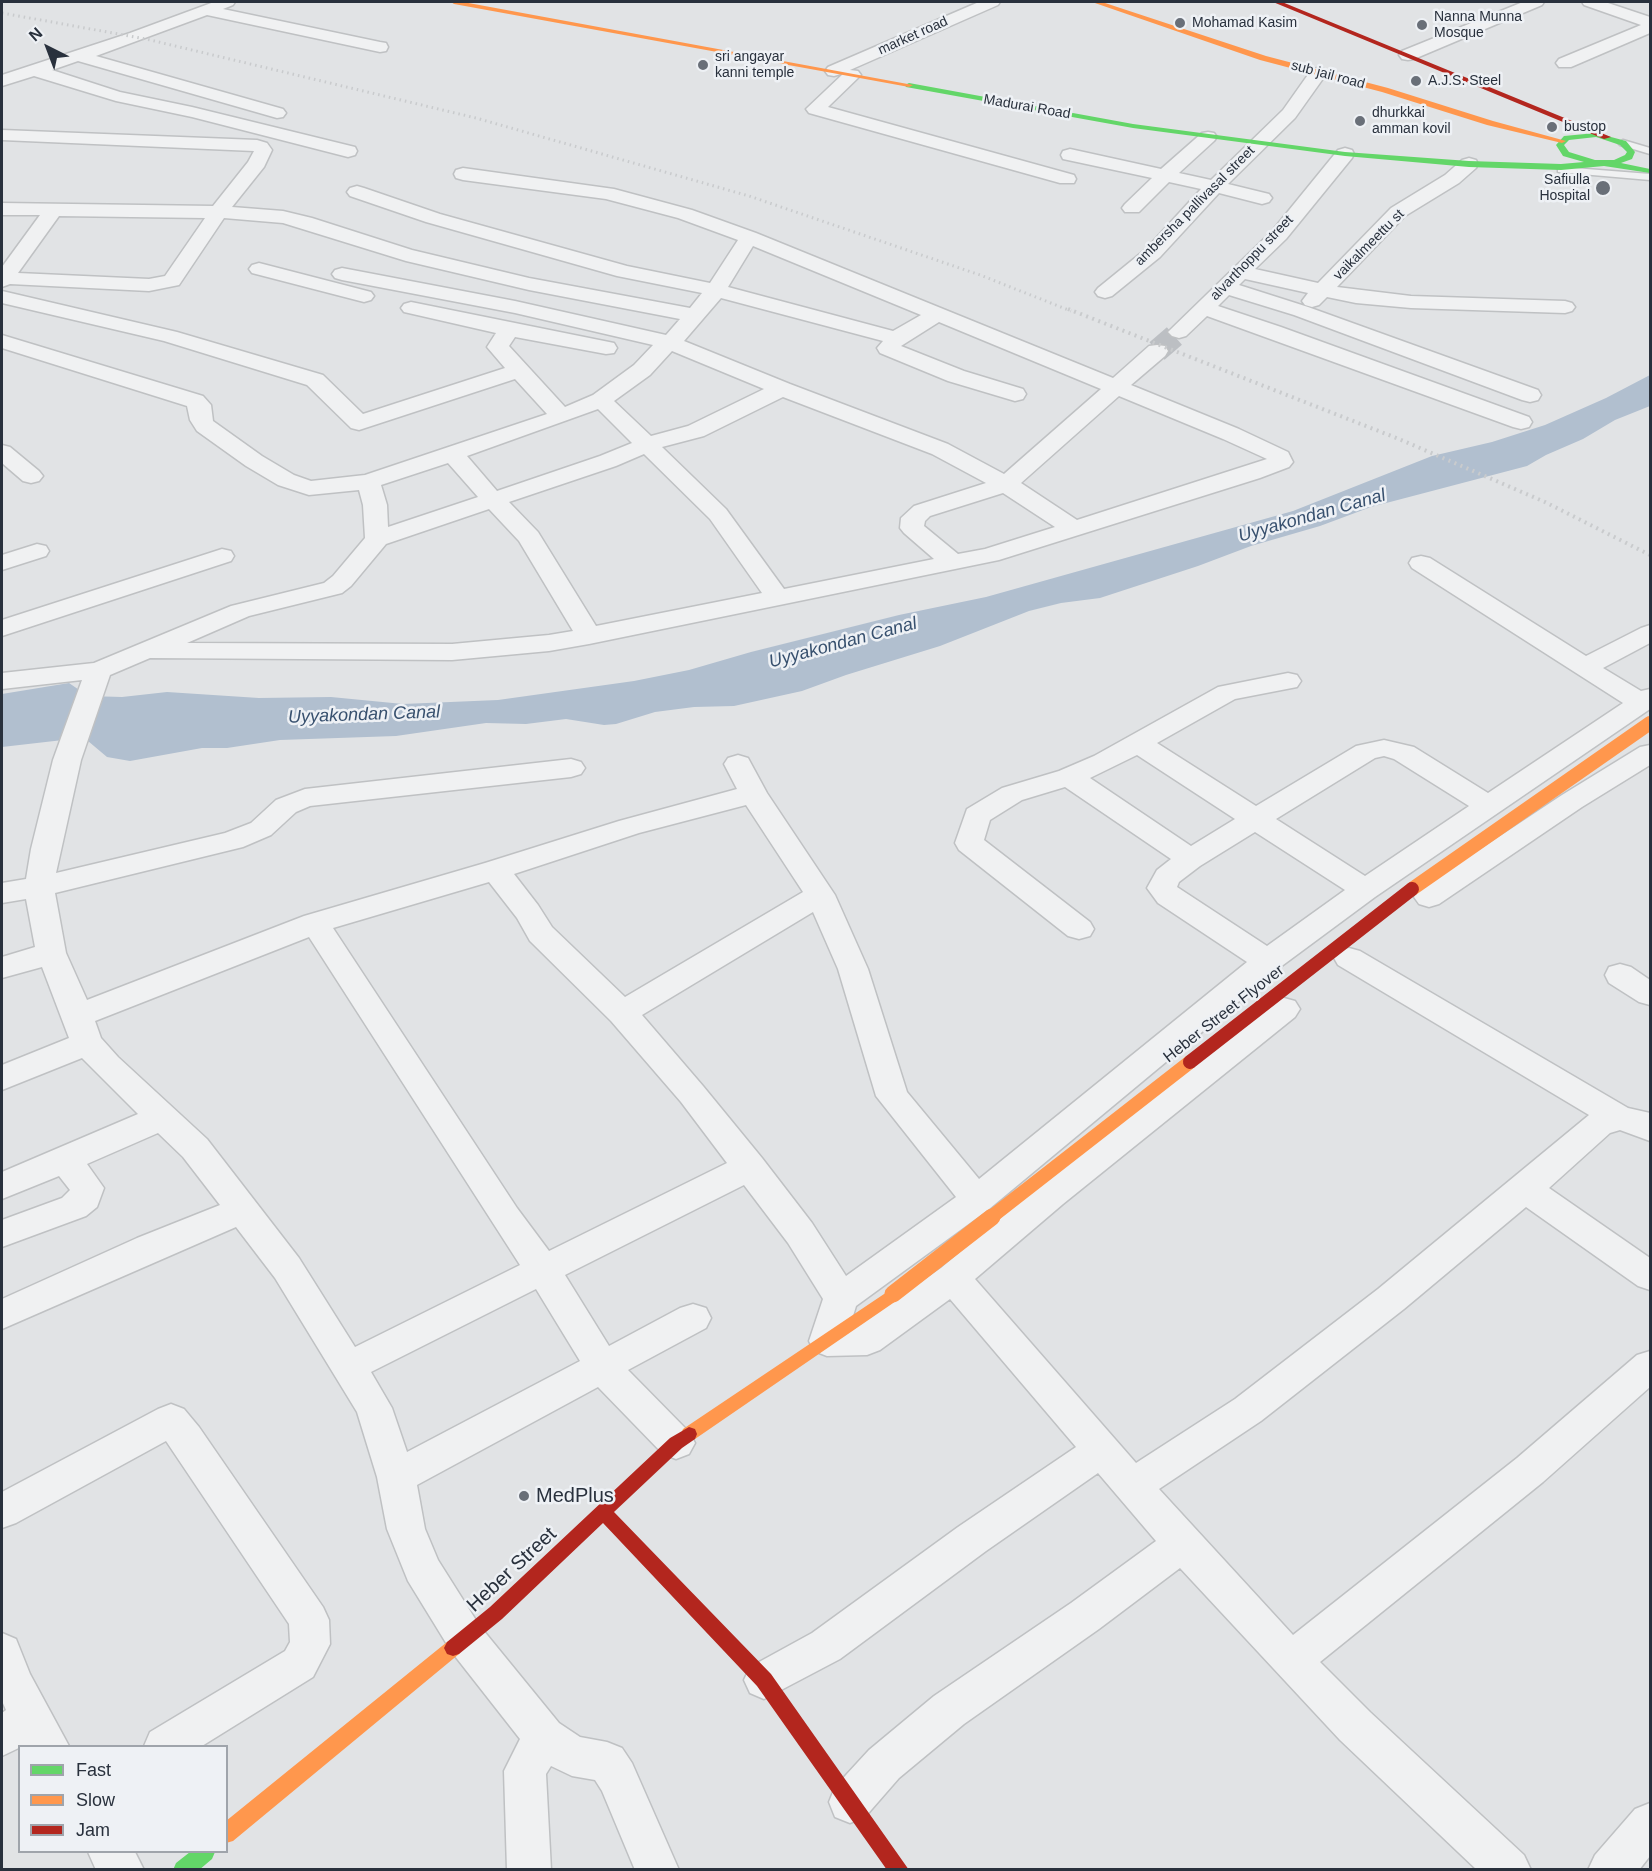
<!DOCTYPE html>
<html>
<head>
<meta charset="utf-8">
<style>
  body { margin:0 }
  #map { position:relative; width:1652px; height:1871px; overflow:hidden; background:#e1e3e5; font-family:Helvetica,sans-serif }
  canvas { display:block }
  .frame { position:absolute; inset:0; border:3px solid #29313d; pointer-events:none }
  .legend { position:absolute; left:18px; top:1745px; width:210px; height:108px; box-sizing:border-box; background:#eef1f5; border:2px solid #9fa4ab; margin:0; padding:8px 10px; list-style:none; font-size:18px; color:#29313d }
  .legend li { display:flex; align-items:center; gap:12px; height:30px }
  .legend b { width:30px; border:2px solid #9fa4ab }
  .north { position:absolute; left:18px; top:18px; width:60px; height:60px; -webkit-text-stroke:4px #eef1f5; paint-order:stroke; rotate:318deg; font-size:16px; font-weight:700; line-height:24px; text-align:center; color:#29313d }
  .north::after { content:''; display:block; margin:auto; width:21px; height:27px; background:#29313d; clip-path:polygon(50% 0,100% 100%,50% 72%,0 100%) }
</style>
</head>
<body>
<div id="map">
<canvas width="1652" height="1871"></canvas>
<div class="frame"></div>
<ul class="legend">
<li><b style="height:8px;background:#63d668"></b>Fast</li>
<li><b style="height:8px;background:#ff974d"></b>Slow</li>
<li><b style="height:8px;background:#b3261e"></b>Jam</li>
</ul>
<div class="north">N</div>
</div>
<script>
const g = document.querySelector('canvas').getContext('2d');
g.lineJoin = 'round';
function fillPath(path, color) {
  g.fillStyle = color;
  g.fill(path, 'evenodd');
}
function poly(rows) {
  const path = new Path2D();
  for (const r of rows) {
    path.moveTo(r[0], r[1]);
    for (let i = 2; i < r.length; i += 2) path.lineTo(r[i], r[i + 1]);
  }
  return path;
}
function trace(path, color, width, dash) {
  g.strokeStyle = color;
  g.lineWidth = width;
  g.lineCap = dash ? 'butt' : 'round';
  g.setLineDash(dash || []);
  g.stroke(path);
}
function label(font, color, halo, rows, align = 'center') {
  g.font = font + ' Helvetica,sans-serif';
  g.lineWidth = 5;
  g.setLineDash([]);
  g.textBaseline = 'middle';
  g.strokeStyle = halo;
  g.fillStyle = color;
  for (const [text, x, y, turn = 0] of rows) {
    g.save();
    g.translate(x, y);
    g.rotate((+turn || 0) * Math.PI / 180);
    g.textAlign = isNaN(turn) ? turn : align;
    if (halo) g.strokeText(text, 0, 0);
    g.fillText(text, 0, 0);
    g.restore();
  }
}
const water = poly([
  [1650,375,1650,406,1615,420,1583,439,1546,455,1527,466,1371,507,1320,526,1251,546,1198,566,1100,598,1061,603,1029,611,940,646,846,675,802,691,734,706,694,707,655,712,616,724,604,725,566,719,526,724,486,723,396,736,280,740,227,748,202,748,130,761,107,757,88,741,63,740,2,747,2,694,69,683,88,696,122,697,167,692,259,698,331,697,403,704,498,700,634,681,689,670,751,652,899,615,986,597,1293,511,1432,456,1492,442,1545,425,1606,398]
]);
const streetTunnel = poly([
  [1157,351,1179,332]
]);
const lane = poly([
  [1623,140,1650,148,1650,154,1620,145,1618,143,1623,140],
  [1561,167,1650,174,1650,180,1558,172,1558,168,1561,167]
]);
const street = poly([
  [214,2,235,2,233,5,223,9,380,42,386,43,388,47,386,51,380,52,207,15,96,56,283,109,286,113,283,117,277,118,78,61,52,70,120,92,192,107,355,147,357,151,355,155,348,157,192,117,116,101,34,76,2,86,2,75,130,33,214,2],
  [979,2,1000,2,998,5,850,70,858,71,861,75,828,107,1074,175,1076,179,1074,183,1060,183,809,113,806,109,844,73,834,76,828,75,825,71,828,67,979,2],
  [1523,2,1544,2,1542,5,1414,59,1408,60,1402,59,1399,55,1402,51,1523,2],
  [1582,2,1605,2,1650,17,1650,33,1571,67,1559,67,1556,63,1559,59,1641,25,1584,5,1582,2],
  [1318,68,1324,69,1327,73,1295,118,1228,184,1269,194,1272,198,1269,202,1262,204,1219,193,1160,257,1112,296,1105,298,1098,296,1095,292,1098,288,1146,249,1201,189,1169,182,1139,212,1125,212,1122,208,1125,204,1152,178,1063,159,1061,155,1063,151,1070,149,1161,169,1202,133,1208,132,1214,133,1217,137,1214,141,1179,173,1211,180,1283,110,1312,69,1318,68],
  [2,130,257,140,267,143,272,150,264,167,232,207,283,211,312,218,412,250,529,278,690,308,702,293,617,276,426,222,350,196,347,192,350,188,357,186,364,188,440,214,627,266,710,283,738,240,678,218,606,199,463,180,456,178,454,174,456,170,463,168,614,189,692,210,756,233,1113,378,1149,346,1157,345,1165,346,1168,351,1165,356,1131,385,1239,429,1288,452,1293,462,1289,467,1260,478,999,560,589,644,549,651,452,660,150,658,110,675,81,760,56,873,225,833,251,823,276,800,305,789,571,759,581,762,585,768,581,774,571,777,310,806,296,812,271,835,243,847,55,893,66,953,87,1000,304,916,485,863,619,821,737,789,724,764,728,758,738,755,748,758,767,793,835,895,868,969,907,1092,979,1179,1247,962,1158,903,1147,888,1157,870,1171,859,1065,787,1022,800,990,820,984,840,1090,922,1094,929,1090,936,1079,939,1068,936,959,850,955,843,967,809,1002,788,1059,771,1094,756,1218,687,1288,673,1297,675,1301,681,1297,687,1235,699,1157,743,1256,806,1356,746,1384,740,1414,747,1488,793,1623,703,1412,568,1409,563,1412,558,1421,556,1430,558,1586,656,1641,628,1650,625,1650,643,1603,668,1641,691,1650,689,1650,709,1375,897,1279,968,989,1209,856,1306,850,1326,860,1325,941,1268,1039,1186,1273,1001,1284,998,1295,1001,1300,1009,1295,1017,1063,1204,975,1279,1136,1463,1235,1399,1378,1289,1589,1115,1338,965,1334,958,1338,951,1349,948,1360,951,1628,1108,1650,1113,1650,1141,1620,1130,1610,1133,1549,1188,1650,1258,1650,1290,1638,1286,1526,1207,1404,1309,1261,1421,1159,1489,1293,1635,1517,1458,1637,1355,1650,1351,1650,1387,1543,1482,1320,1662,1370,1712,1524,1855,1531,1870,1477,1870,1340,1740,1180,1568,1099,1629,964,1724,899,1778,865,1817,850,1823,835,1817,829,1802,835,1787,869,1750,934,1696,1071,1603,1156,1541,1098,1473,986,1551,840,1659,764,1699,750,1693,744,1680,750,1667,812,1633,958,1527,1076,1447,950,1299,880,1350,867,1355,827,1356,814,1351,809,1341,823,1299,788,1243,744,1185,565,1275,609,1346,680,1308,693,1304,706,1308,711,1318,706,1328,628,1370,689,1432,695,1443,689,1454,676,1459,663,1454,598,1387,417,1485,425,1529,438,1560,479,1625,559,1723,580,1737,607,1742,622,1748,632,1763,679,1870,635,1870,602,1791,595,1780,572,1776,551,1766,546,1774,551,1870,507,1870,504,1771,520,1739,451,1651,408,1581,387,1529,377,1477,357,1412,275,1278,236,1227,2,1329,2,1299,137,1238,220,1205,183,1157,158,1133,87,1164,104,1188,97,1207,86,1216,2,1247,2,1220,62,1198,70,1190,59,1176,2,1199,2,1172,138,1114,82,1058,2,1090,2,1065,69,1038,42,967,2,978,2,957,35,947,26,899,2,903,2,883,26,879,31,849,53,760,82,680,2,689,2,673,94,663,231,606,324,583,333,576,365,538,363,505,359,490,309,495,278,485,246,466,197,431,190,420,187,406,2,348,2,335,203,396,211,405,213,421,262,456,294,475,311,481,365,475,547,414,515,379,359,430,351,428,307,385,164,341,2,303,2,291,177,332,323,375,363,414,505,368,487,347,496,333,404,312,401,308,404,304,411,302,614,343,617,348,614,353,606,354,515,337,509,346,565,407,593,395,634,365,653,345,515,313,342,280,335,278,332,274,335,270,342,268,515,301,666,335,680,319,529,290,406,261,283,223,224,218,179,285,149,291,10,284,2,287,2,267,40,215,2,215,2,203,213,206,248,162,254,151,2,140,2,130],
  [59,216,205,218,165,276,149,279,18,273,59,216],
  [753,246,921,315,893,331,728,287,753,246],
  [721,298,883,341,877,348,880,353,948,381,1015,401,1023,399,1026,394,1023,389,964,371,901,346,939,322,1101,389,1004,474,948,444,790,384,684,341,721,298],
  [672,351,764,389,688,426,651,436,614,401,650,375,672,351],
  [1119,396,1223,439,1267,459,1077,520,1021,483,1119,396],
  [783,397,932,454,986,483,914,506,901,518,900,528,904,533,934,559,784,589,726,509,662,447,704,436,783,397],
  [598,409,632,443,600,456,497,491,467,456,598,409],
  [644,454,710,519,762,593,596,626,538,532,509,502,616,466,644,454],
  [448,463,478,497,388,527,387,505,381,485,448,463],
  [1003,493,1055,527,985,549,958,554,924,526,925,521,930,516,1003,493],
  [489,509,519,541,573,631,549,635,452,644,187,643,249,616,342,593,351,586,386,544,489,509],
  [1137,755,1235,819,1191,846,1090,778,1137,755],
  [1384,756,1394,759,1469,806,1365,876,1276,819,1375,758,1384,756],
  [746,805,803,892,625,997,552,927,538,905,514,874,639,833,746,805],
  [1255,832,1345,890,1267,946,1177,887,1179,882,1200,866,1255,832],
  [489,882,517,918,530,941,611,1021,681,1102,727,1163,549,1251,517,1208,333,928,489,882],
  [813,912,838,969,876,1096,956,1197,846,1276,812,1223,762,1158,703,1086,642,1015,813,912],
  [309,937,520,1265,355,1347,299,1258,207,1139,118,1057,101,1038,95,1021,309,937],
  [536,1289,580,1361,407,1452,392,1408,371,1372,536,1289],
  [1345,148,1352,150,1354,154,1352,158,1286,239,1255,269,1318,283,1391,208,1445,175,1462,160,1469,158,1476,160,1478,164,1476,168,1459,183,1405,216,1337,287,1411,296,1565,301,1572,303,1575,307,1572,311,1565,313,1411,308,1356,303,1327,297,1319,305,1312,307,1305,305,1302,301,1308,293,1245,279,1239,285,1308,307,1538,390,1541,395,1538,400,1530,402,1522,400,1294,315,1229,295,1218,306,1281,327,1529,417,1532,422,1529,427,1521,429,1513,427,1207,316,1186,336,1179,338,1172,336,1168,332,1272,231,1338,150,1345,148],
  [259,263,371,292,374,296,371,300,364,302,252,273,249,269,252,265,259,263],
  [2,445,10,447,39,471,43,476,39,481,31,483,23,481,2,463,2,445],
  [37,544,46,546,49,551,46,556,2,570,2,555,37,544],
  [222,549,231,551,234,556,231,561,2,636,2,620,222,549],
  [1650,745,1650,765,1582,807,1439,904,1429,907,1419,904,1414,897,1419,890,1562,795,1640,747,1650,745],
  [1620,964,1631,967,1650,980,1650,1005,1639,1002,1609,983,1605,975,1609,967,1620,964],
  [171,1404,184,1409,199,1427,323,1607,329,1620,330,1644,313,1677,202,1746,144,1746,150,1732,285,1651,290,1642,289,1624,166,1441,16,1523,2,1528,2,1492,158,1409,171,1404],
  [2,1633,16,1639,30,1674,69,1746,25,1745,2,1756,2,1713,6,1710,2,1701,2,1633],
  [1650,1803,1650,1856,1639,1870,1588,1870,1595,1855,1635,1809,1650,1803],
  [88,1852,135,1852,144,1870,96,1870,88,1852]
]);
const fast = poly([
  [909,83,1133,124,1345,152,1469,161,1561,164,1584,162,1563,156,1556,145,1564,136,1596,133,1626,141,1635,152,1632,159,1621,163,1650,169,1650,173,1604,166,1561,170,1469,167,1345,156,1133,128,906,87,905,85,909,83],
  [1596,137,1620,145,1627,152,1625,155,1614,160,1595,160,1569,152,1564,145,1569,140,1596,137],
  [190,1852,215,1852,212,1859,199,1870,173,1870,176,1863,190,1852]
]);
const slow = poly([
  [451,2,463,2,913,85,909,87,454,4,451,2],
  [1092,2,1102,2,1266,56,1388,88,1493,121,1566,141,1562,143,1487,125,1382,92,1260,60,1092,2],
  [893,1288,899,1289,901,1294,899,1299,695,1439,689,1441,683,1439,681,1434,683,1429,893,1288],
  [453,1640,459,1642,462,1648,459,1654,233,1841,226,1843,226,1821,447,1642,453,1640]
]);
const jam = poly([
  [1273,2,1282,2,1611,137,1604,139,1273,2],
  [689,1427,695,1429,697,1434,695,1439,682,1448,614,1512,771,1674,909,1870,887,1870,757,1686,603,1523,502,1619,459,1654,453,1656,447,1654,444,1648,447,1642,490,1607,670,1438,689,1427]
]);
const railFar1 = poly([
  [2,13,146,39,476,118,749,196,980,275,1071,311]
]);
const rail = poly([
  [1068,309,1399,439,1545,502,1650,555]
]);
const slowBridgeFar1 = poly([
  [1412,889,1650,723],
  [990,1218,1190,1062]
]);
const slowBridge = poly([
  [893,1294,992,1217]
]);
const jamBridge = poly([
  [1190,1062,1412,889]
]);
const markers = [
  [1180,23,6,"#696f78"],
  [1422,25,6,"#696f78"],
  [703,65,6,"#696f78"],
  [1416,81,6,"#696f78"],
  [1360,121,6,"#696f78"],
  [1552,127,6,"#696f78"],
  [1603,188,8,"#696f78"],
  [524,1496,6,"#696f78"]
];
const farPoinames = [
  ["Nanna Munna",1434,17],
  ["Mosque",1434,33],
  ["Mohamad Kasim",1192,23],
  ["sri angayar",715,57],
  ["kanni temple",715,73],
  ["A.J.S. Steel",1428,81],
  ["dhurkkai",1372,113],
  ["amman kovil",1372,129],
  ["bustop",1564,127],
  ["Safiulla",1590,180,"right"],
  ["Hospital",1590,196,"right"]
];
const farStreetnames = [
  ["market road",913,36,-24],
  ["sub jail road",1328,75,15],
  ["Madurai Road",1027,107,10],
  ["ambersha pallivasal street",1195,206,-45],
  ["vaikalmeettu st",1369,245,-45],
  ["alvarthoppu street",1252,258,-46]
];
const streetNames = [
  ["Heber Street Flyover",1224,1014,-38]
];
const waterNames = [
  ["Uyyakondan Canal",1312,516,-16],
  ["Uyyakondan Canal",843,643,-15],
  ["Uyyakondan Canal",364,715,-2]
];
const nearPoinames = [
  ["MedPlus",536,1496]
];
const nearStreetnames = [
  ["Heber Street",512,1570,-43]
];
fillPath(water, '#b1bfcf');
trace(streetTunnel, '#bcbfc3', 23, [23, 12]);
trace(lane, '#bfc1c3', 3);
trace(street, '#bfc1c3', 3);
fillPath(lane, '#f0f1f2');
fillPath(street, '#f0f1f2');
fillPath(fast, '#63d668');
fillPath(slow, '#ff974d');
fillPath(jam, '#b3261e');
trace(railFar1, '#c9cbcd', 3, [1.5, 4]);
trace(rail, '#c9cbcd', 4, [2, 4.5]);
trace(slowBridgeFar1, '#ff974d', 14);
trace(slowBridge, '#ff974d', 17);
trace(jamBridge, '#b3261e', 14);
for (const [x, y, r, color] of markers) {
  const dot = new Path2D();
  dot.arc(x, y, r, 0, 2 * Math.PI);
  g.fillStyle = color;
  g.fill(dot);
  trace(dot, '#eef1f5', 2);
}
label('14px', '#29313d', '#eef1f5', farPoinames, 'left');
label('14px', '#29313d', '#eef1f5', farStreetnames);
label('16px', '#29313d', '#eef1f5', streetNames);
label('italic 18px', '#37506e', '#eef1f5', waterNames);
label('20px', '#29313d', '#eef1f5', nearPoinames, 'left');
label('20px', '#29313d', '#eef1f5', nearStreetnames);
</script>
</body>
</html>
